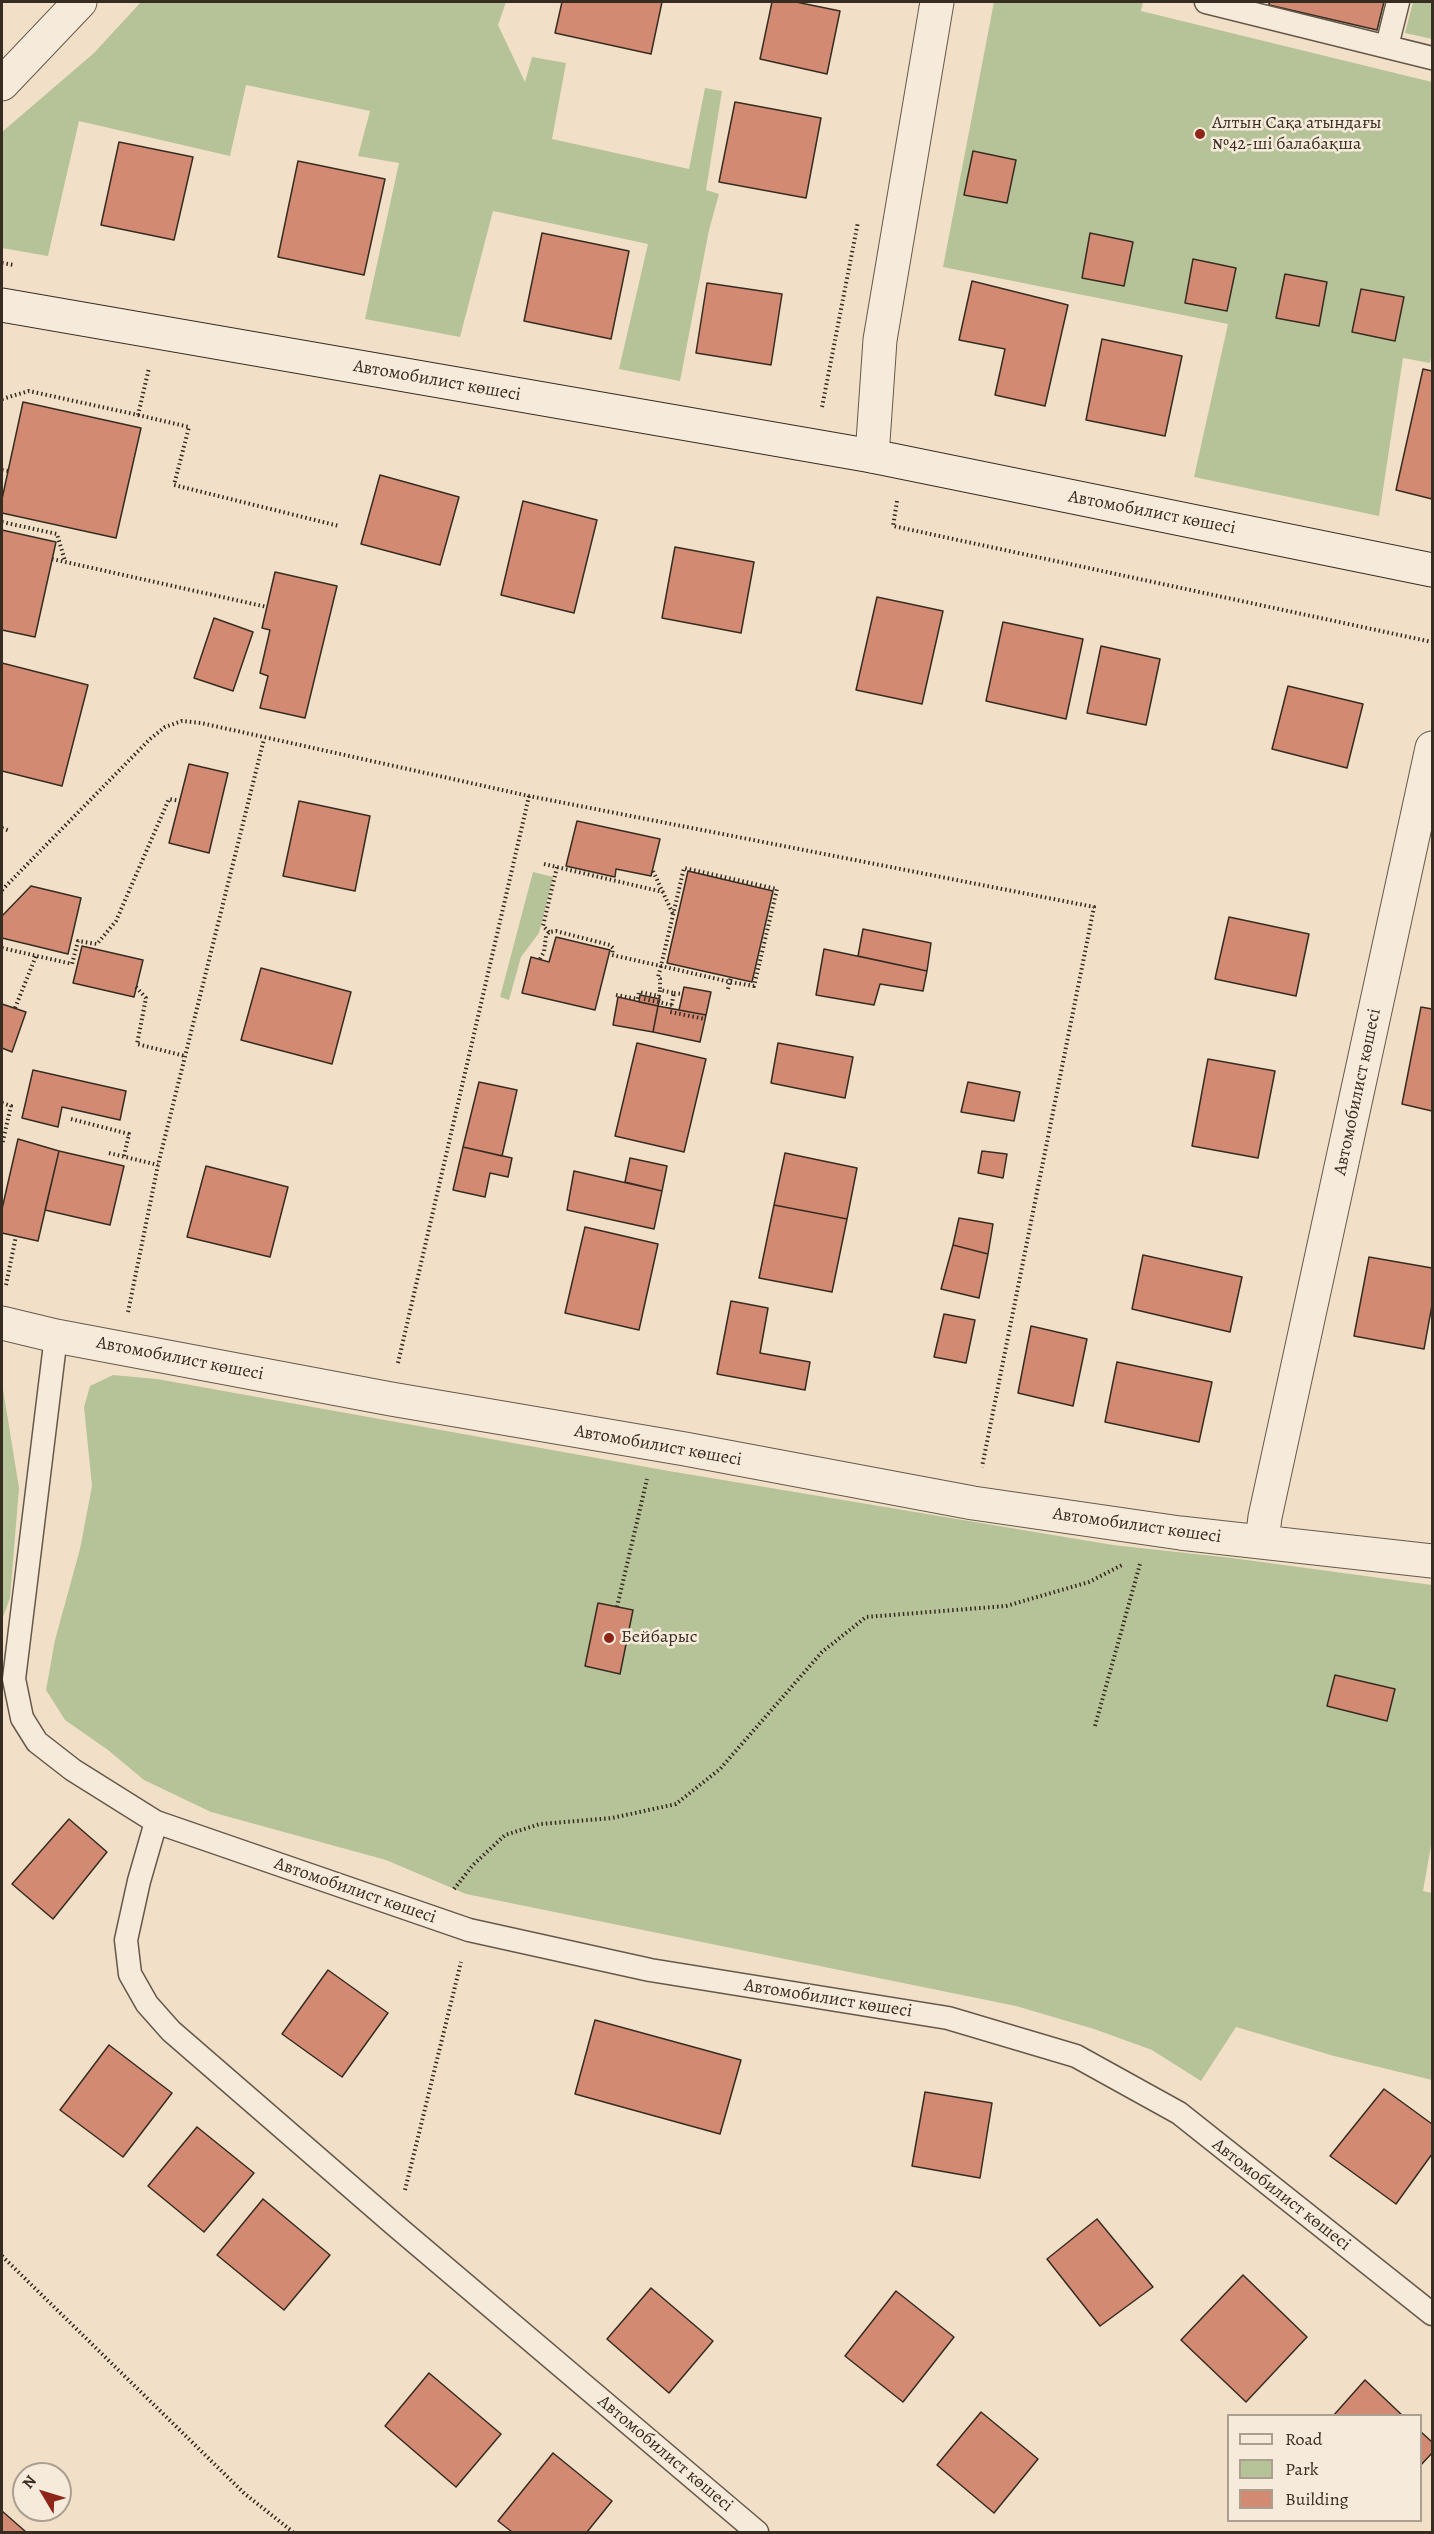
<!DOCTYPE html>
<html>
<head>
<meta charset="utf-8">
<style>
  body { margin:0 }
  #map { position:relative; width:1434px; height:2534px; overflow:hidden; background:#f1e0c7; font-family:Alegreya,serif }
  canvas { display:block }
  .frame { position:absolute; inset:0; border:3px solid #372c22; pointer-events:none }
  .legend { position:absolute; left:1227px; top:2414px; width:195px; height:108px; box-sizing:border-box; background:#f6ebdb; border:2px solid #aa9f91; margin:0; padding:8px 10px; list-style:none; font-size:18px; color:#372c22 }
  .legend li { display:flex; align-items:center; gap:12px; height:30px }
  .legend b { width:30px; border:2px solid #aa9f91 }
  .north { position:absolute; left:12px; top:2462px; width:60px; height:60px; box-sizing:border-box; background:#f6ebdb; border:2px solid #aa9f91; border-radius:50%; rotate:308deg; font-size:16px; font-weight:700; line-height:24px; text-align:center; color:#372c22 }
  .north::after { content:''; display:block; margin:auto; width:21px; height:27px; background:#8f2418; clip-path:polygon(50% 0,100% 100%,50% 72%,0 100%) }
</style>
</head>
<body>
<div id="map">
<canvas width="1434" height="2534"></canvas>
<div class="frame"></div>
<ul class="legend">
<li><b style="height:8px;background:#f6ebdb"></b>Road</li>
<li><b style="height:16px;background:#b6c398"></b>Park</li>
<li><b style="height:16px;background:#d38a73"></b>Building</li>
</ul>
<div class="north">N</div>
</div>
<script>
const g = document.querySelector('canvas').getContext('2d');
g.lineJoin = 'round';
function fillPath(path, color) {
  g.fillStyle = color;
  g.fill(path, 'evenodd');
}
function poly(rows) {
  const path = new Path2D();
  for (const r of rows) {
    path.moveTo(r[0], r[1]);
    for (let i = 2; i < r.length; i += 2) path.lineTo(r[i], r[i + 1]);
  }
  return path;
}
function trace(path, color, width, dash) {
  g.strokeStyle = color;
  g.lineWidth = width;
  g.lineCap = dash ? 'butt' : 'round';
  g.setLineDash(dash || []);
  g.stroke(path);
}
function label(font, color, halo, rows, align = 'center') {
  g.font = font + ' Alegreya,serif';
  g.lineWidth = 5;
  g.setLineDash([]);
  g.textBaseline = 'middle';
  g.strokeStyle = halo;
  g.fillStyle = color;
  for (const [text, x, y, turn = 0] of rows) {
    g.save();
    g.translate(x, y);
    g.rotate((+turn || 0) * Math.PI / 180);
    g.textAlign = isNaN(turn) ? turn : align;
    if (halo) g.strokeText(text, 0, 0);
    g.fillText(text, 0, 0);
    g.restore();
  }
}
const green = poly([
  [141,2,506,2,498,25,525,82,532,57,566,63,552,139,689,169,705,88,722,91,706,190,719,194,709,230,680,381,619,369,648,244,493,211,460,337,365,319,399,163,358,156,370,111,246,85,230,156,79,121,48,256,2,248,2,132,94,53],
  [994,2,1143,2,1141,11,1432,82,1432,352,1430,363,1403,358,1379,516,1194,477,1228,324,943,267],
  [1413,2,1432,2,1432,39,1405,33],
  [533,872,553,877,539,933,521,957,509,1000,500,997],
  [113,1375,157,1379,669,1471,1113,1545,1232,1558,1432,1585,1432,1840,1423,1891,1432,1893,1432,2080,1334,2056,1236,2027,1201,2081,1152,2050,1094,2029,1016,2006,466,1894,386,1860,211,1812,144,1780,108,1750,65,1720,46,1690,55,1640,80,1549,92,1486,84,1407,90,1386],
  [2,1383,19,1488,10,1598,2,1620]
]);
const building = poly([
  [562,2,662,2,651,54,555,33,562,2],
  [772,2,796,2,840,11,827,74,760,59,772,2],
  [1269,2,1384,2,1377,30,1269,5,1269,2],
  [735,102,821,118,806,198,719,182,735,102],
  [119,142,193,157,174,240,101,225,119,142],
  [973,151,1016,160,1007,203,964,195,973,151],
  [298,161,385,179,364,275,278,257,298,161],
  [542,233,629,251,611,339,524,321,542,233],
  [1090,233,1133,242,1124,286,1082,278,1090,233],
  [1193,259,1236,268,1227,311,1185,303,1193,259],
  [1285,274,1327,282,1319,326,1276,318,1285,274],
  [972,281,1068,305,1045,406,995,395,1005,349,959,340,972,281],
  [707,283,782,294,771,365,696,353,707,283],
  [1361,289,1404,297,1395,341,1352,332,1361,289],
  [1102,339,1182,356,1165,436,1086,420,1102,339],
  [1423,369,1432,371,1432,499,1396,490,1423,369],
  [23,402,141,428,116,538,2,513,2,499,23,402],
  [380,475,459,497,440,565,361,544,380,475],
  [523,501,597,520,574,613,501,595,523,501],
  [2,530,56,542,35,637,2,630,2,530],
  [675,547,754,562,741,633,662,618,675,547],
  [275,572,337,586,305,718,260,708,268,676,260,673,270,630,262,628,275,572],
  [877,597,943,611,922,704,856,690,877,597],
  [214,618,253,632,233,691,194,678,214,618],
  [1003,622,1083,639,1066,719,986,701,1003,622],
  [1101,646,1160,659,1146,725,1087,713,1101,646],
  [2,663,88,685,62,786,2,771,2,663],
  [1288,686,1363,704,1347,768,1272,749,1288,686],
  [189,764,228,773,209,853,169,843,189,764],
  [299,801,370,816,355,891,283,876,299,801],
  [577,821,660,839,651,876,616,869,615,877,566,866,577,821],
  [688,871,773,891,752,982,667,963,688,871],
  [31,886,81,898,68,954,2,938,2,916,31,886],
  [1229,917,1309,934,1296,996,1215,979,1229,917],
  [863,929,931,943,927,971,858,956,863,929],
  [556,937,610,950,595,1010,522,993,531,957,549,962,556,937],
  [82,946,143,960,134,997,73,983,82,946],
  [824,949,927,971,923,991,880,984,874,1005,816,995,824,949],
  [261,968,351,992,332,1064,241,1040,261,968],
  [684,987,711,992,706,1015,679,1010,684,987],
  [640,995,660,999,658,1006,639,1002,640,995],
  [618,997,658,1006,653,1032,613,1025,618,997],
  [2,1004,26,1012,12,1052,2,1048,2,1004],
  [658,1006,706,1015,700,1042,653,1032,658,1006],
  [1421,1007,1432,1009,1432,1111,1402,1104,1421,1007],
  [637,1043,706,1059,684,1152,615,1136,637,1043],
  [778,1043,853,1057,845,1098,771,1083,778,1043],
  [1208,1059,1275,1071,1258,1158,1192,1146,1208,1059],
  [33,1070,126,1091,120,1120,62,1107,58,1127,22,1118,33,1070],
  [479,1082,517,1090,502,1156,463,1147,479,1082],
  [968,1082,1020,1092,1014,1121,961,1112,968,1082],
  [18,1139,59,1151,38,1241,2,1233,2,1209,18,1139],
  [463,1147,512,1158,508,1177,490,1173,485,1197,453,1190,463,1147],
  [59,1151,124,1166,110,1225,45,1210,59,1151],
  [982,1151,1007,1154,1003,1178,978,1173,982,1151],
  [785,1153,857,1168,847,1219,774,1205,785,1153],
  [630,1158,667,1166,662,1191,625,1182,630,1158],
  [206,1166,288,1187,270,1257,187,1237,206,1166],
  [574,1171,662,1191,654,1229,567,1210,574,1171],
  [774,1205,847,1219,832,1292,759,1278,774,1205],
  [959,1218,993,1224,988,1254,953,1245,959,1218],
  [585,1227,658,1244,639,1330,565,1313,585,1227],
  [953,1245,988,1254,979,1298,941,1289,953,1245],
  [1143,1255,1242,1277,1230,1332,1132,1309,1143,1255],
  [1369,1257,1432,1268,1432,1305,1424,1349,1354,1336,1369,1257],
  [731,1301,768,1308,760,1353,810,1362,805,1390,717,1374,731,1301],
  [944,1314,975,1320,966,1363,934,1357,944,1314],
  [1031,1326,1087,1339,1073,1406,1018,1393,1031,1326],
  [1117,1362,1212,1382,1199,1442,1105,1422,1117,1362],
  [598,1603,633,1610,620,1674,585,1666,598,1603],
  [1335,1675,1395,1689,1387,1721,1327,1706,1335,1675],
  [69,1819,107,1852,53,1919,12,1884,69,1819],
  [328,1970,388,2013,342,2077,282,2034,328,1970],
  [595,2020,741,2060,720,2134,575,2094,595,2020],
  [109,2045,172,2093,123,2157,60,2110,109,2045],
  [1384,2089,1432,2124,1432,2154,1396,2204,1330,2156,1384,2089],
  [925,2092,992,2103,980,2178,912,2166,925,2092],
  [197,2127,254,2173,204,2232,148,2186,197,2127],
  [263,2199,330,2255,284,2310,217,2255,263,2199],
  [1097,2219,1153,2287,1100,2326,1047,2259,1097,2219],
  [1243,2275,1307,2337,1246,2402,1181,2340,1243,2275],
  [651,2288,713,2341,669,2393,607,2339,651,2288],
  [896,2291,954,2337,903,2402,845,2356,896,2291],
  [429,2373,501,2434,456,2487,385,2426,429,2373],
  [1365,2380,1403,2416,1333,2416,1365,2380],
  [981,2412,1038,2459,994,2513,937,2465,981,2412],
  [1420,2431,1432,2442,1432,2453,1420,2466,1420,2431],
  [553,2453,612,2501,587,2532,512,2532,498,2521,553,2453],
  [2,2511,26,2532,2,2532,2,2511]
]);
const path = poly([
  [2,263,14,265],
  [2,399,29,391,138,415,149,368],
  [822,407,858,222],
  [138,415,189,427,174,485,339,526],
  [2,470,8,471],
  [897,501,893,526,1432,642],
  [2,522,57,534,65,561],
  [52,559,267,607],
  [2,828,10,831],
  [544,864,663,892],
  [653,871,673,914],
  [2,890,150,739,165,727,182,721,201,723,529,796,1094,907,982,1467],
  [549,932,543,926,557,867],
  [2,948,72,964,78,941,97,944,116,921,169,799,180,801],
  [540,959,544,952,546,936,549,932,556,931,610,945,613,948,612,955,661,966,730,982,754,986,777,889,684,868,673,915,661,966,658,977,660,979,660,990],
  [136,987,146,998,137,1044,185,1056],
  [728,989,731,977],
  [674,993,682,994],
  [616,995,638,999,639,992,659,996,660,990,674,993,670,1012,705,1019],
  [644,999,672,1005],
  [15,1008,36,956],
  [2,1103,11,1106,2,1145],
  [71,1119,129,1134,124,1156],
  [109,1153,158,1165],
  [6,1285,16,1236],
  [128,1312,158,1165,264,739],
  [398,1363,529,796],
  [617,1607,647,1479],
  [1095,1726,1140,1564],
  [454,1889,473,1865,505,1835,540,1824,612,1818,676,1804,720,1769,822,1652,866,1617,1006,1606,1089,1582,1122,1565],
  [405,2190,461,1962],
  [2,2256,245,2494,293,2532]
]);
const lane = poly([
  [1206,2,1432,58],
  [1387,46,1398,2],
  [56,1336,14,1679,22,1718,37,1742,73,1770,156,1822,469,1930,650,1970,948,2018,1076,2056,1179,2113,1432,2314],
  [156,1822,139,1881,126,1940,130,1974,147,2004,171,2031,396,2226,757,2532]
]);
const street = poly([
  [2,84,80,2],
  [872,456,880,340,937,2],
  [2,1323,56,1336,391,1399,685,1449,973,1503,1180,1533,1432,1561],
  [1262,1541,1265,1517,1432,748]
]);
const secondary = poly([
  [2,305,872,456,1432,570]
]);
const markers = [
  [1200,134,6,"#8f2418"],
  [609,1638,6,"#8f2418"]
];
const poiNames = [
  ["Алтын Сақа атындағы",1212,124],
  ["№42-ші балабақша",1212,145],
  ["Бейбарыс",621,1638]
];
const streetNames = [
  ["Автомобилист көшесі",437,381,10],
  ["Автомобилист көшесі",1152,513,11],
  ["Автомобилист көшесі",1358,1092,-78],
  ["Автомобилист көшесі",180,1359,11],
  ["Автомобилист көшесі",658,1446,10],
  ["Автомобилист көшесі",1137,1526,8],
  ["Автомобилист көшесі",355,1891,19],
  ["Автомобилист көшесі",828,1999,9],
  ["Автомобилист көшесі",1281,2195,38],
  ["Автомобилист көшесі",665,2454,40]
];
fillPath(green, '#b6c398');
fillPath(building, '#d38a73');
trace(building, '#372c22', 1.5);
trace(lane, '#66594b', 25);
trace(street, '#66594b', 35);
trace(secondary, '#372c22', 35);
trace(path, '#372c22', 4, [1.5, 3]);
trace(lane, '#f6ebdb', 22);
trace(street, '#f6ebdb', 33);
trace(secondary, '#f6ebdb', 33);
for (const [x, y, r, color] of markers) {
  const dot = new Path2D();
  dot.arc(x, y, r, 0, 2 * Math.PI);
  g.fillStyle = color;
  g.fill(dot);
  trace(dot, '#f6ebdb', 2);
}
label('18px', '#372c22', '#f6ebdb', poiNames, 'left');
label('18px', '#372c22', '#f6ebdb', streetNames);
</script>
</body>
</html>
